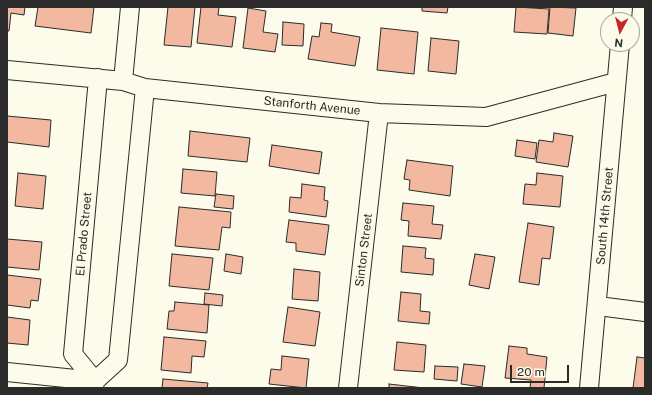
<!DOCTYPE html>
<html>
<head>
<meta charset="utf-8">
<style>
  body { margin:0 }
  #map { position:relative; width:652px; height:395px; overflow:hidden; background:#fdfbea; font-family:"Public Sans",sans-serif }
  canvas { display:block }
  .frame { position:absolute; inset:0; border:8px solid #2b2b2b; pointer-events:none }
  .north { position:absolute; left:600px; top:12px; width:40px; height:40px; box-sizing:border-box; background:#fdfbea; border:1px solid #a9a89e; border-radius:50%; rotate:187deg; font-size:11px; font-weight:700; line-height:16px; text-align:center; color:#2b2b2b }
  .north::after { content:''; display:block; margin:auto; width:14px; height:18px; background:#c62828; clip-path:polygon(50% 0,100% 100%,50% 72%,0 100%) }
  .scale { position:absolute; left:510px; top:365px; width:59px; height:18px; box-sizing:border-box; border:2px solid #2b2b2b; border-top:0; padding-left:5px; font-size:12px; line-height:14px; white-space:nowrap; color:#2b2b2b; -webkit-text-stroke:3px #fdfbea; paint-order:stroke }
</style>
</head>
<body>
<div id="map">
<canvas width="652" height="395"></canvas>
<div class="frame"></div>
<div class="north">N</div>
<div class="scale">20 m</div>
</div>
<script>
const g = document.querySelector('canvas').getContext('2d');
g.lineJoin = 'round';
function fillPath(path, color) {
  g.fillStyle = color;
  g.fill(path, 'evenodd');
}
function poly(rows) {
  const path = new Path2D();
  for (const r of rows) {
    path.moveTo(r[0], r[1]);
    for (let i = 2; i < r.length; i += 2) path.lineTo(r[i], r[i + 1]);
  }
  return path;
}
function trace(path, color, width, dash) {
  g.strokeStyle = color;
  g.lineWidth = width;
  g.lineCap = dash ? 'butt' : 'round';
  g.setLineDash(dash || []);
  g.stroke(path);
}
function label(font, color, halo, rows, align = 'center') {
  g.font = font + ' "Public Sans",sans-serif';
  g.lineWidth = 3;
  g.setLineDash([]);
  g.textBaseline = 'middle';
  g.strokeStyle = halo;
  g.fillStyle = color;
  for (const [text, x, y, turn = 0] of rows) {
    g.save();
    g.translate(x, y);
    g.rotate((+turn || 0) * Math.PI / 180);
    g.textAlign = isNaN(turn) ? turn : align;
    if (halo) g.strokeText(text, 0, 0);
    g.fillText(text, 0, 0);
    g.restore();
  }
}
const building = poly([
  [7,7,25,7,24,15,11,13,9,31,7,31,7,7],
  [38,7,94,7,91,33,35,26,38,7],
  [168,7,195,7,191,47,164,45,168,7],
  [201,7,219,7,218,15,236,17,232,47,197,43,201,7],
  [422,7,448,7,447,13,422,11,422,7],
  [516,7,549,9,547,34,514,32,516,7],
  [550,7,576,8,573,36,548,33,550,7],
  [248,8,266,11,263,32,278,34,275,52,243,48,248,8],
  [283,22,304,24,303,46,282,45,283,22],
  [321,23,332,24,331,32,360,37,355,66,308,59,312,36,319,37,321,23],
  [381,28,418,32,414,74,377,70,381,28],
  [431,38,459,41,456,74,428,71,431,38],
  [7,116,51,120,49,147,7,142,7,116],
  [190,131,250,138,247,162,188,156,190,131],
  [554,133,573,136,568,167,536,162,539,140,553,142,554,133],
  [517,140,537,143,535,159,515,156,517,140],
  [272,145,322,152,319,174,269,166,272,145],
  [407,160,453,166,450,196,409,190,410,180,404,179,407,160],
  [183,169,217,172,215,196,181,193,183,169],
  [18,173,46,176,43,209,15,206,18,173],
  [537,173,563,176,560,207,523,204,525,184,536,185,537,173],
  [302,184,325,187,324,200,328,201,326,217,289,212,290,197,301,198,302,184],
  [216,194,234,196,233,209,214,207,216,194],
  [403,203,434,206,432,224,443,225,441,239,408,236,409,221,401,220,403,203],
  [179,207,231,212,230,228,222,227,219,250,175,246,179,207],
  [289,220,329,225,325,255,296,251,296,243,286,242,289,220],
  [528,223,554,227,550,259,542,258,539,285,519,282,528,223],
  [7,239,42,242,39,270,7,267,7,239],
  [403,246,426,248,425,258,434,259,433,275,401,272,403,246],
  [172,254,213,258,209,290,169,286,172,254],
  [226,254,243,257,241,274,224,271,226,254],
  [475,254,495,257,489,289,469,285,475,254],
  [294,269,320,272,318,301,292,299,294,269],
  [7,275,41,279,38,301,31,300,30,308,7,305,7,275],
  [401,292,421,294,420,311,430,312,429,324,398,321,401,292],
  [205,293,223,295,222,306,204,304,205,293],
  [175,302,209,305,207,333,167,329,169,311,174,311,175,302],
  [288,307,320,312,315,346,283,342,288,307],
  [7,317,30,320,28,345,7,343,7,317],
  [164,337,206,341,204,357,192,356,191,373,161,370,164,337],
  [397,342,426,345,424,372,394,370,397,342],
  [509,346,527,348,527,354,547,357,544,388,530,388,531,380,505,378,509,346],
  [282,356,309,359,306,388,269,384,271,369,281,370,282,356],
  [637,357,645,358,645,388,633,388,637,357],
  [464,364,485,366,482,387,461,384,464,364],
  [435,366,458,367,457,381,434,379,435,366],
  [163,379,208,383,207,388,162,388,163,379],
  [389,384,424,388,389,388,389,384]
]);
const minor = poly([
  [622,20,623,7],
  [7,70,123,81,145,88,379,113,486,117,616,82],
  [123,81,130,7],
  [598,306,645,312],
  [7,372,95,381],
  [95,381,73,354,98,78],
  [94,388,95,381,118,360,145,88],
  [348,388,379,113],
  [589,388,620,44]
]);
const streetNames = [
  ["Stanforth Avenue",312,106,6],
  ["South 14th Street",605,216,-85],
  ["El Prado Street",84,234,-85],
  ["Sinton Street",364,250,-83]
];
fillPath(building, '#f2b8a0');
trace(building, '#2b2b2b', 1);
trace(minor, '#2b2b2b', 20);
trace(minor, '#fdfbea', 18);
label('12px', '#2b2b2b', '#fdfbea', streetNames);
</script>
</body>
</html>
